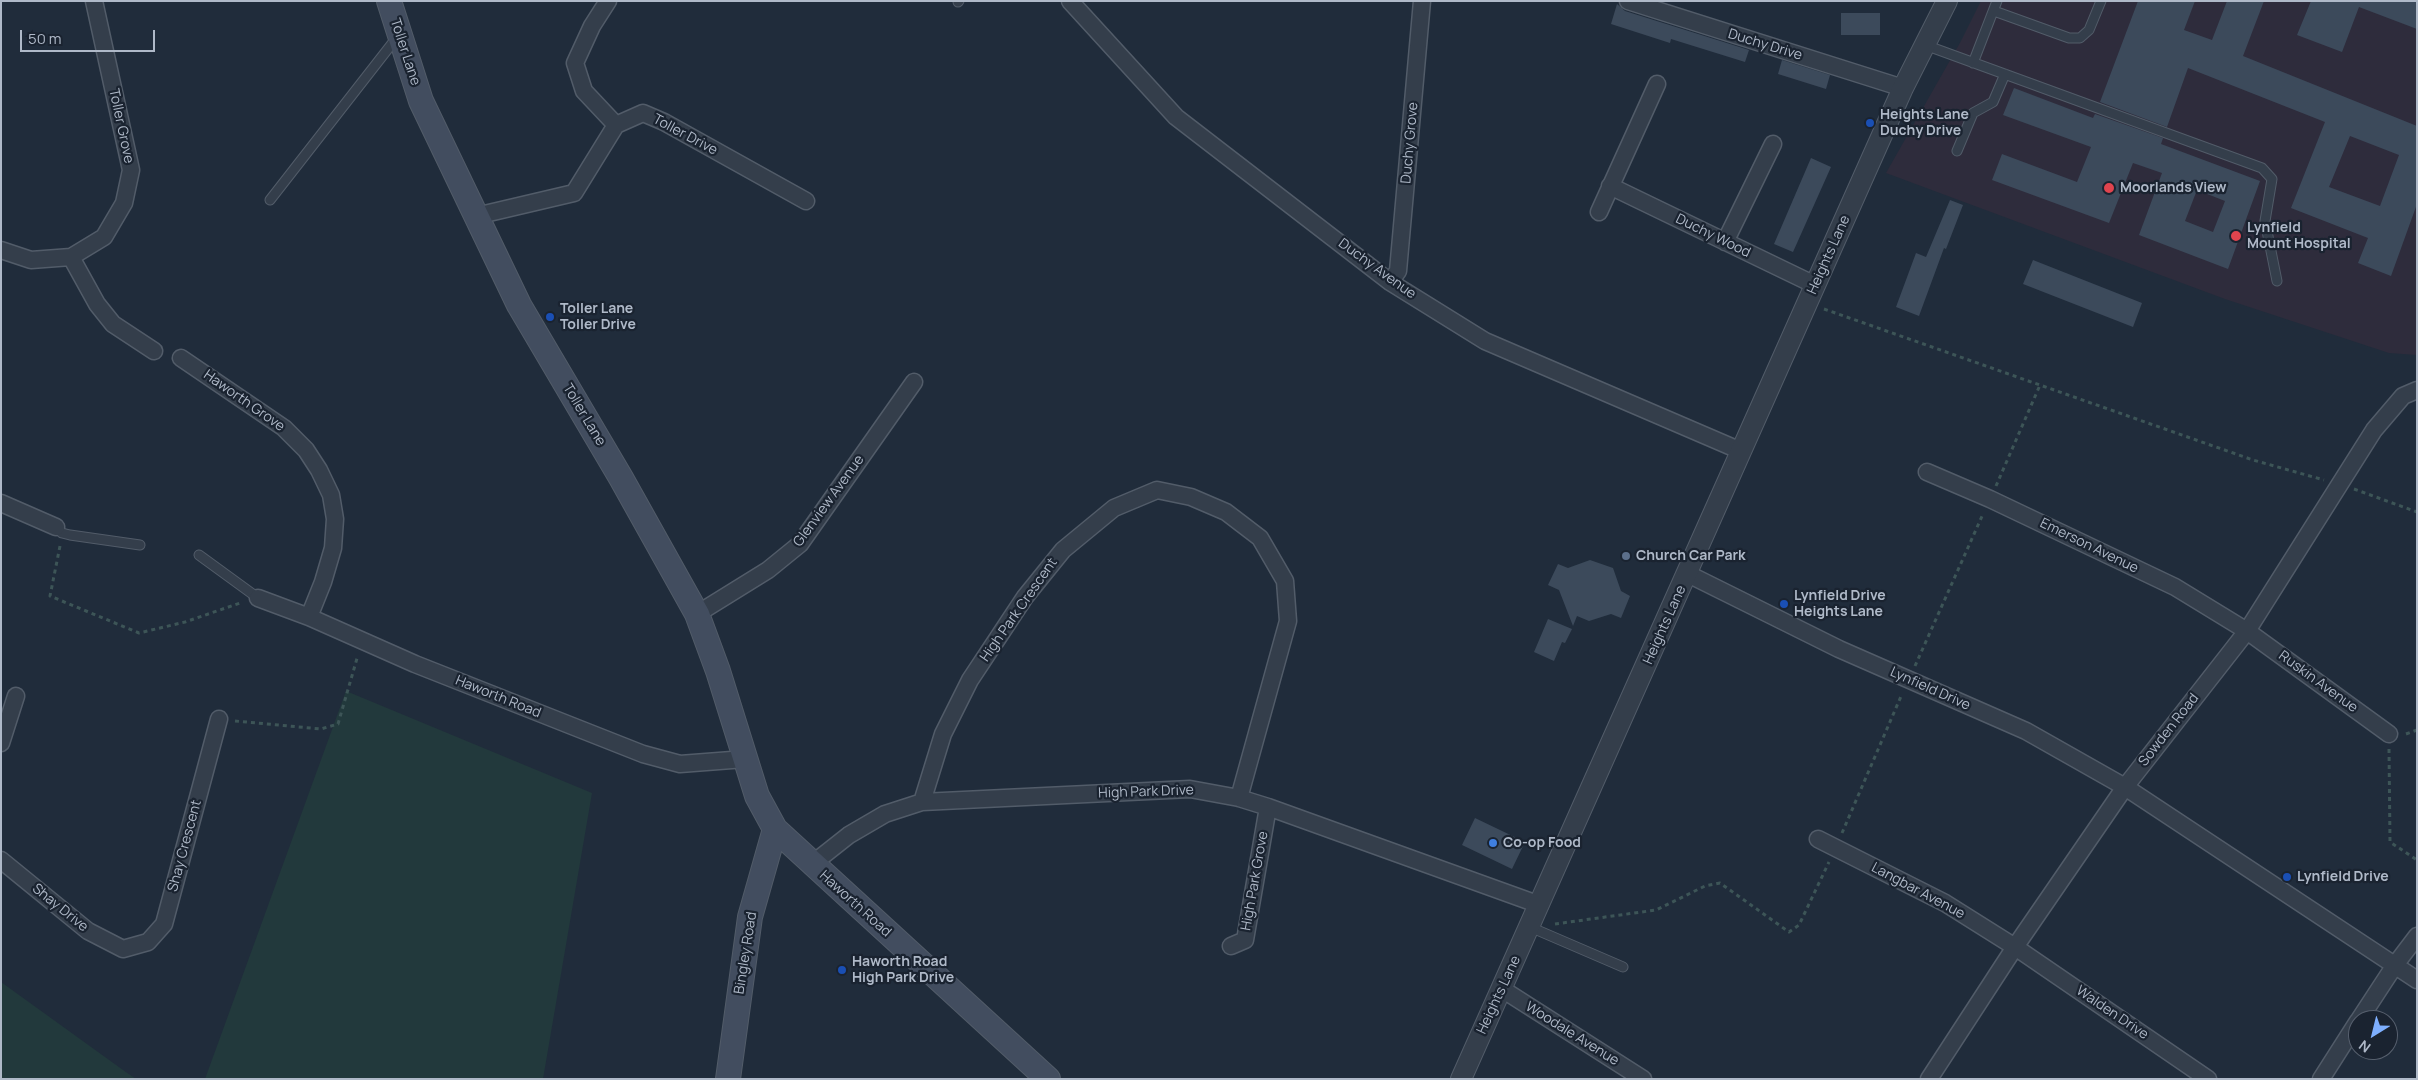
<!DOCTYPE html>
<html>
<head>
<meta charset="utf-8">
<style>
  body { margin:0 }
  #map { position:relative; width:2418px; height:1080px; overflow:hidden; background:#202c3b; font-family:Manrope,sans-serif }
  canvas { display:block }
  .frame { position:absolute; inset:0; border:2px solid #afb9c8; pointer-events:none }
  .north { position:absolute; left:2348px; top:1010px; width:50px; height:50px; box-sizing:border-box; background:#1a2330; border:1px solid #565f6d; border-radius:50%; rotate:216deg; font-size:14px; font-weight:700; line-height:20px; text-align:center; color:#afb9c8 }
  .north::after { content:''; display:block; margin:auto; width:18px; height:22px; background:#7eaffe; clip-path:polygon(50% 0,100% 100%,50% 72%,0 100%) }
  .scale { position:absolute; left:20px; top:30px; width:135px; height:22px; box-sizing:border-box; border:2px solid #afb9c8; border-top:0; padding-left:6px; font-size:15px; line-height:18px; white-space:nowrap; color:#afb9c8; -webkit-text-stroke:4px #1a2330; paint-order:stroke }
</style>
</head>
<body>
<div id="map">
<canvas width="2418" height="1080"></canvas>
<div class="frame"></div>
<div class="north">N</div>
<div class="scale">50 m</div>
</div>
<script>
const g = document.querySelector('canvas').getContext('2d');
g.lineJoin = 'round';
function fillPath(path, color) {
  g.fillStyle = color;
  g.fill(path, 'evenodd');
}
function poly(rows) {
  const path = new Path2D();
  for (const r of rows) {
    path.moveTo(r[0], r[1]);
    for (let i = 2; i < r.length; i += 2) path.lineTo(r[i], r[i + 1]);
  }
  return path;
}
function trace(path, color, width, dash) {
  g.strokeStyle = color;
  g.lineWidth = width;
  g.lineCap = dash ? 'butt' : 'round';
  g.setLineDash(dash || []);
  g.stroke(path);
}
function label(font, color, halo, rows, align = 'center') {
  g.font = font + ' Manrope,sans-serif';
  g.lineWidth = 4.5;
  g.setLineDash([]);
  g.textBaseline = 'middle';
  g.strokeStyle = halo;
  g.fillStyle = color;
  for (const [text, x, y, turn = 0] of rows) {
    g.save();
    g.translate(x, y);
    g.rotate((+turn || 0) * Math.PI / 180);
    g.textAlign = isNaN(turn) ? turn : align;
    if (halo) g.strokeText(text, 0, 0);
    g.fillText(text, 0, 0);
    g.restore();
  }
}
const medical = poly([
  [1981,1,2417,1,2417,355,2389,353,2225,299,1886,173,1961,41]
]);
const green = poly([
  [346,691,592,793,543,1079,205,1079],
  [1,982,123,1070,136,1079,1,1079]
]);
const building = poly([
  [2138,1,2195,1,2184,30,2212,40,2227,1,2264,1,2243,56,2417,126,2417,204,2391,276,2358,263,2368,238,2291,208,2325,122,2188,68,2167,127,2100,102],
  [2350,136,2399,155,2380,206,2329,187],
  [2311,1,2417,1,2417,29,2359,7,2342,52,2297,35],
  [1617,4,1625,11,1749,50,1745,62,1671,39,1670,43,1611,24],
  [1841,13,1880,13,1880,35,1841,35],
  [1782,60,1830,75,1826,89,1778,74],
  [2014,88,2093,118,2095,114,2163,138,2161,144,2260,181,2228,269,2139,235,2162,173,2133,163,2109,223,1992,180,2002,154,2077,182,2091,147,2003,115],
  [2197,190,2225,201,2213,232,2185,221],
  [1811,158,1831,167,1793,252,1774,244],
  [1950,200,1963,205,1946,249,1944,248,1919,316,1896,307,1916,253,1926,257],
  [2033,260,2142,303,2133,327,2023,284],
  [1590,560,1613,568,1621,591,1630,596,1621,618,1611,614,1589,621,1577,616,1573,626,1559,590,1548,585,1558,564,1568,568],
  [1548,619,1572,629,1565,643,1562,642,1554,661,1534,652],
  [1475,818,1525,842,1512,869,1462,845]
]);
const path = poly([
  [1824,309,2253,460,2324,480],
  [1996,486,2040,385],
  [2354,489,2417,512],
  [60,546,50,596,139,633,185,622,243,602],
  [1915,666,1983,514],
  [235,721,321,729,338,724,358,655],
  [2406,734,2417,730],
  [2389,749,2390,842,2417,860],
  [1842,833,1902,694],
  [1555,924,1656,910,1705,886,1720,883,1789,932,1799,925,1829,862]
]);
const service = poly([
  [958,2,959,1],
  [1994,11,2069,38,2080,38,2089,30,2101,1],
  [1925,45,2262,168,2272,179,2265,221,2277,281],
  [1973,63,1997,1],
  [1957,151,1973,113,1993,102,2005,74],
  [270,200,398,36],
  [56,527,62,533,70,535,140,545],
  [199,555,258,598],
  [1530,927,1623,967]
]);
const minor = poly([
  [608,1,592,26,575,63,584,91,616,125],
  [1070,1,1176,117,1390,282,1485,341,1741,451],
  [1628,1,1903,88],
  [1610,186,1815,285],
  [1599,212,1657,84],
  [476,216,574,193,616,125,643,113,664,122,806,201],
  [1725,242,1773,144],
  [1,250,31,260,71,257,104,237,124,203,131,170,94,1],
  [71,257,97,304,113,324,154,351],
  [1390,282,1398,271,1422,1],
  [181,358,284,428,306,450,319,470,331,495,335,519,333,548,323,582,309,617],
  [1927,472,1990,499,2175,587,2247,631,2389,734],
  [1,503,56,527],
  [1688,574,1839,649,2026,731,2125,787,2417,980],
  [258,598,309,617,415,664,643,754,680,764,745,759],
  [697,614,768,570,800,544,914,382],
  [1,743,16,696],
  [922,802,943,734,970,680,1025,597,1063,550,1114,508,1157,490,1191,497,1226,512,1260,538,1285,581,1288,621,1239,798],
  [1818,839,1945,903,2015,947,2208,1079],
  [1,860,88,931,123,949,148,942,164,924,219,719],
  [811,865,849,835,885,814,922,802,1190,789,1239,798,1268,807,1540,905],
  [1231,946,1245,940,1268,807],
  [1502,989,1643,1079],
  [2359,1020,2395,965,2417,936],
  [1929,1079,2015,947,2125,787,2247,631,2374,430,2403,396,2417,390],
  [2321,1079,2358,1021]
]);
const tertiary = poly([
  [1461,1079,1903,88,1947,1]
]);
const secondary = poly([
  [389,1,421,101,519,305,621,478,697,614,718,671,757,796,775,829,1048,1079],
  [728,1079,750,917,775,829]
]);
const markers = [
  [1870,123,5,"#1a4fb4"],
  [2109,188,6,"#e0444e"],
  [2236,236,6,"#e0444e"],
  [550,317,5,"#1a4fb4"],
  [1626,556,5,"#5c6f8a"],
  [1784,604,5,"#1a4fb4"],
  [1493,843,5,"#3f7fe0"],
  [2287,877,5,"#1a4fb4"],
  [842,970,5,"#1a4fb4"]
];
const streetNames = [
  ["Duchy Drive",1765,45,17],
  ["Toller Lane",405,52,72],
  ["Toller Grove",121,126,78],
  ["Toller Drive",685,135,28],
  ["Duchy Grove",1410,143,-85],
  ["Duchy Wood",1713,236,26],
  ["Heights Lane",1829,255,-66],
  ["Duchy Avenue",1377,269,36],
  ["Haworth Grove",244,401,35],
  ["Toller Lane",584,415,59],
  ["Glenview Avenue",829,501,-54],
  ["Emerson Avenue",2089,546,26],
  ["High Park Crescent",1019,610,-55],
  ["Heights Lane",1665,625,-66],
  ["Ruskin Avenue",2318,682,36],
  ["Lynfield Drive",1930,689,24],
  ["Haworth Road",498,697,22],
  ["Sowden Road",2169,730,-52],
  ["High Park Drive",1146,792,-2],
  ["Shay Crescent",185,846,-75],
  ["High Park Grove",1255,881,-80],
  ["Langbar Avenue",1918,891,28],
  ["Haworth Road",855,904,42],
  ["Shay Drive",60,908,39],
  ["Bingley Road",746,953,-81],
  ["Heights Lane",1499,995,-65],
  ["Walden Drive",2112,1013,34],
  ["Woodale Avenue",1572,1034,32]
];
const poiNames = [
  ["Heights Lane",1880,115],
  ["Duchy Drive",1880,131],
  ["Moorlands View",2120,188],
  ["Lynfield",2247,228],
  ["Mount Hospital",2247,244],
  ["Toller Lane",560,309],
  ["Toller Drive",560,325],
  ["Church Car Park",1636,556],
  ["Lynfield Drive",1794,596],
  ["Heights Lane",1794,612],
  ["Co-op Food",1503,843],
  ["Lynfield Drive",2297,877],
  ["Haworth Road",852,962],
  ["High Park Drive",852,978]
];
fillPath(medical, '#2e2c3c');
fillPath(green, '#22393c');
fillPath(building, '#3c4a5b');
trace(service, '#525c69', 11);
trace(minor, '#525c69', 19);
trace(tertiary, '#525c69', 22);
trace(secondary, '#525c69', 26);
trace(path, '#3d5557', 3, [4, 4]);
trace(service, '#343e4b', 9);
trace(minor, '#343e4b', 16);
trace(tertiary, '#343e4b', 20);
trace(secondary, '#424d5f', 24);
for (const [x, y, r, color] of markers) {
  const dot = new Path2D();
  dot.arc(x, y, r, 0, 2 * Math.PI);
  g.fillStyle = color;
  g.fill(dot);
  trace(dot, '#1a2330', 2);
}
label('14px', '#afb9c8', '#1a2330', streetNames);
label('bold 14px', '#afb9c8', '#1a2330', poiNames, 'left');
</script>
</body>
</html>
